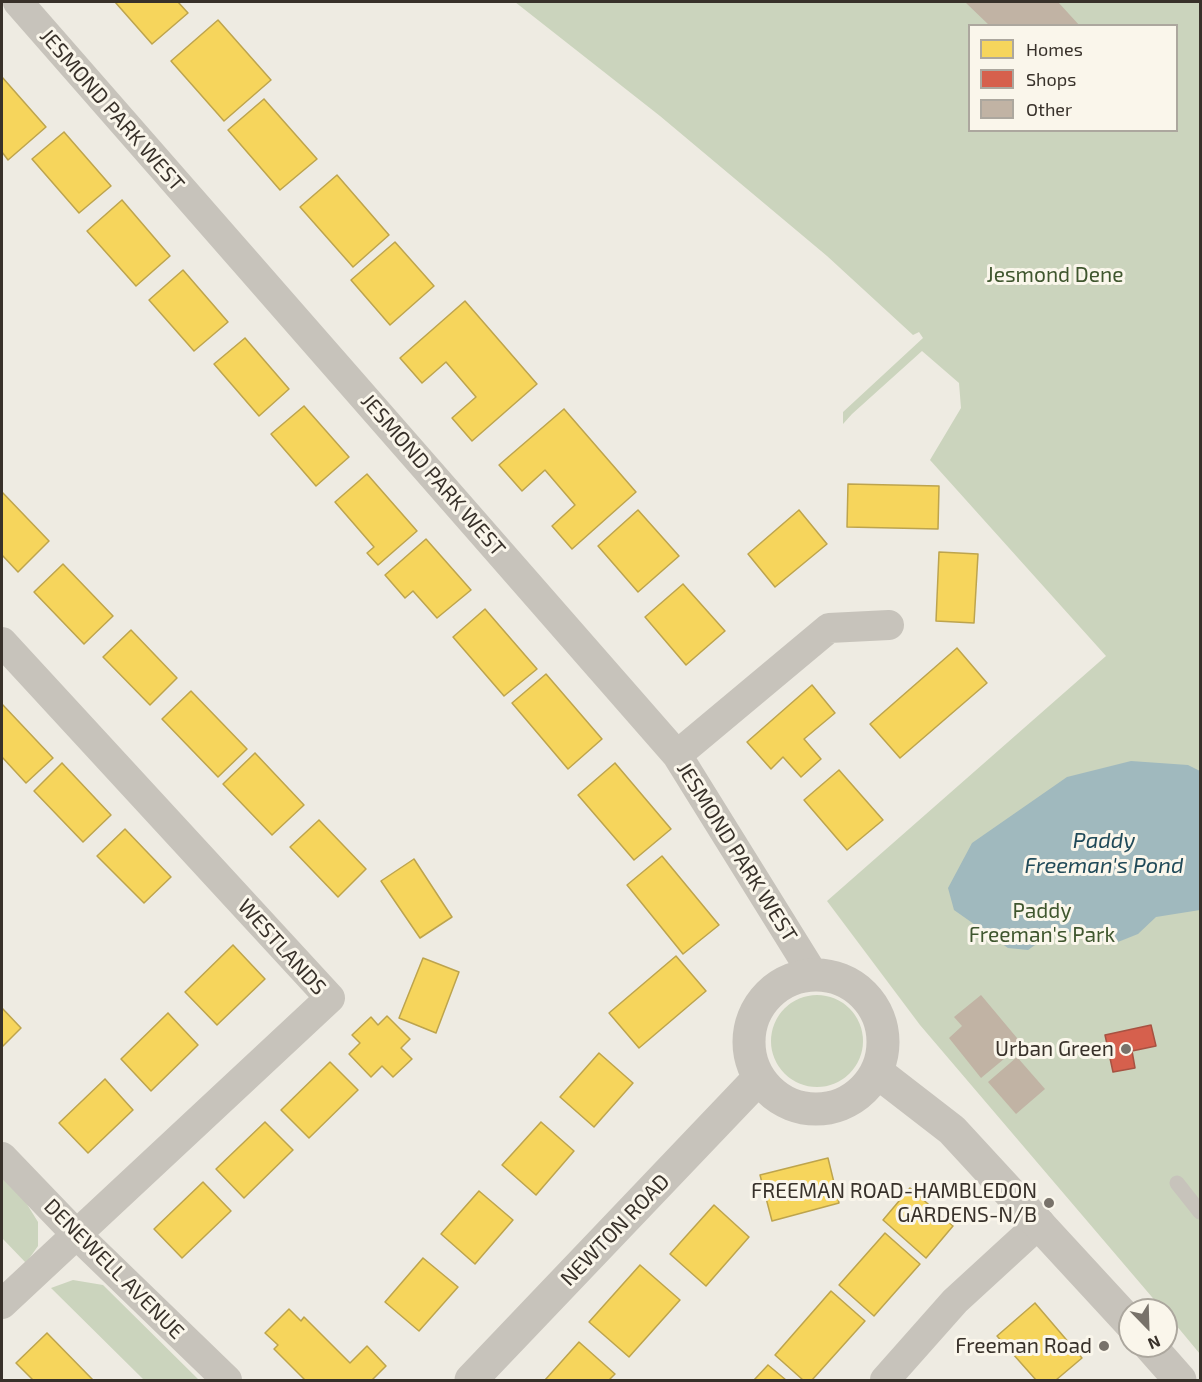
<!DOCTYPE html>
<html>
<head>
<meta charset="utf-8">
<style>
  body { margin:0 }
  #map { position:relative; width:1202px; height:1382px; overflow:hidden; background:#eeebe2; font-family:"Exo 2",sans-serif }
  canvas { display:block }
  .frame { position:absolute; inset:0; border:3px solid #38312a; pointer-events:none }
  .legend { position:absolute; left:968px; top:24px; width:210px; height:108px; box-sizing:border-box; background:#faf6eb; border:2px solid #aca79e; margin:0; padding:8px 10px; list-style:none; font-size:18px; color:#38312a }
  .legend li { display:flex; align-items:center; gap:12px; height:30px }
  .legend b { width:30px; border:2px solid #aca79e }
  .north { position:absolute; left:1118px; top:1298px; width:60px; height:60px; box-sizing:border-box; background:#faf6eb; border:2px solid #aca79e; border-radius:50%; rotate:157deg; font-size:16px; font-weight:700; line-height:24px; text-align:center; color:#38312a }
  .north::after { content:''; display:block; margin:auto; width:21px; height:27px; background:#78726a; clip-path:polygon(50% 0,100% 100%,50% 72%,0 100%) }
</style>
</head>
<body>
<div id="map">
<canvas width="1202" height="1382"></canvas>
<div class="frame"></div>
<ul class="legend">
<li><b style="height:16px;background:#f6d55c"></b>Homes</li>
<li><b style="height:16px;background:#d6604d"></b>Shops</li>
<li><b style="height:16px;background:#c1b3a4"></b>Other</li>
</ul>
<div class="north">N</div>
</div>
<script>
const g = document.querySelector('canvas').getContext('2d');
g.lineJoin = 'round';
function fillPath(path, color) {
  g.fillStyle = color;
  g.fill(path, 'evenodd');
}
function poly(rows) {
  const path = new Path2D();
  for (const r of rows) {
    if (r.length === 3) {
      path.moveTo(r[0] + r[2], r[1]);
      path.arc(r[0], r[1], r[2], 0, 2 * Math.PI);
      continue;
    }
    path.moveTo(r[0], r[1]);
    for (let i = 2; i < r.length; i += 2) path.lineTo(r[i], r[i + 1]);
  }
  return path;
}
function trace(path, color, width, dash) {
  g.strokeStyle = color;
  g.lineWidth = width;
  g.lineCap = dash ? 'butt' : 'round';
  g.setLineDash(dash || []);
  g.stroke(path);
}
function label(font, color, halo, rows, align = 'center') {
  g.font = font + ' "Exo 2",sans-serif';
  g.lineWidth = 6;
  g.setLineDash([]);
  g.textBaseline = 'middle';
  g.strokeStyle = halo;
  g.fillStyle = color;
  for (const [text, x, y, turn = 0] of rows) {
    g.save();
    g.translate(x, y);
    g.rotate((+turn || 0) * Math.PI / 180);
    g.textAlign = isNaN(turn) ? turn : align;
    if (halo) g.strokeText(text, 0, 0);
    g.fillText(text, 0, 0);
    g.restore();
  }
}
const green = poly([
  [515,2,1200,2,1200,1354,1166,1313,1166,1310,1163,1310,920,1025,827,901,1106,656,930,460,961,408,959,383,922,351,852,414,843,424,843,412,923,338,919,332,913,335,827,256,660,116],
  [970,26,1176,26,1176,130,970,130],
  [817,1041,46],
  [2,1177,25,1201,38,1222,38,1246,26,1263,2,1238],
  [73,1280,103,1285,199,1380,144,1380,51,1288]
]);
const water = poly([
  [1131,761,1188,765,1200,771,1200,910,1156,917,1138,934,1113,944,1066,931,1048,936,1028,950,1008,948,954,910,948,888,972,843,1067,777]
]);
const homes = poly([
  [115,2,178,2,188,13,152,44,115,2],
  [218,20,271,80,224,121,171,61,218,20],
  [2,77,46,127,8,160,2,152,2,77],
  [264,99,317,159,280,190,228,130,264,99],
  [64,132,111,186,79,213,32,159,64,132],
  [337,175,389,235,353,267,300,207,337,175],
  [122,200,170,256,136,286,87,231,122,200],
  [395,242,434,286,390,325,351,280,395,242],
  [183,270,228,322,194,351,149,300,183,270],
  [465,301,537,384,472,441,452,418,476,397,446,362,422,383,400,358,465,301],
  [245,338,289,389,259,416,214,364,245,338],
  [304,406,349,457,316,486,271,434,304,406],
  [564,409,636,492,572,549,552,526,575,505,545,470,522,491,499,465,564,409],
  [367,474,417,531,378,565,367,553,374,547,335,502,367,474],
  [848,484,939,486,938,529,847,527,848,484],
  [2,492,49,541,18,572,2,555,2,492],
  [638,510,679,556,638,592,598,546,638,510],
  [799,510,827,544,775,587,748,554,799,510],
  [426,539,471,590,437,618,413,591,405,598,385,575,426,539],
  [939,552,978,554,974,623,936,621,939,552],
  [63,564,113,616,84,644,34,592,63,564],
  [683,584,725,631,686,665,645,617,683,584],
  [485,609,537,669,504,696,453,637,485,609],
  [131,630,177,678,150,705,103,657,131,630],
  [957,648,987,683,900,758,870,724,957,648],
  [546,674,602,739,568,769,512,703,546,674],
  [812,685,835,713,804,739,821,759,801,777,783,757,771,769,747,742,812,685],
  [191,691,247,749,218,777,162,719,191,691],
  [2,704,53,758,26,783,2,757,2,704],
  [255,753,304,805,272,835,223,784,255,753],
  [62,763,111,815,83,842,34,791,62,763],
  [615,763,671,829,634,860,578,795,615,763],
  [839,770,883,820,847,850,804,800,839,770],
  [319,820,366,869,338,897,290,847,319,820],
  [125,829,171,877,144,903,97,856,125,829],
  [662,856,719,925,683,954,627,885,662,856],
  [414,859,452,917,420,938,381,881,414,859],
  [233,945,265,979,217,1025,185,992,233,945],
  [676,956,706,991,639,1048,609,1013,676,956],
  [423,958,459,972,436,1033,399,1018,423,958],
  [2,1008,21,1028,2,1047,2,1008],
  [168,1013,198,1045,151,1091,121,1059,168,1013],
  [387,1016,410,1039,401,1048,412,1059,393,1077,382,1066,371,1077,349,1054,360,1043,352,1035,371,1017,378,1025,387,1016],
  [599,1053,633,1083,594,1127,560,1097,599,1053],
  [330,1062,358,1090,309,1138,281,1110,330,1062],
  [105,1079,133,1110,88,1153,59,1123,105,1079],
  [265,1122,293,1150,244,1198,216,1169,265,1122],
  [541,1122,574,1151,536,1195,502,1165,541,1122],
  [828,1158,839,1203,772,1221,760,1175,828,1158],
  [203,1182,231,1211,182,1258,154,1229,203,1182],
  [910,1188,953,1226,926,1258,883,1220,910,1188],
  [479,1191,513,1220,475,1264,441,1234,479,1191],
  [714,1205,749,1237,706,1286,670,1254,714,1205],
  [885,1233,920,1264,874,1316,839,1285,885,1233],
  [423,1258,458,1287,419,1331,385,1302,423,1258],
  [640,1265,680,1300,629,1357,589,1322,640,1265],
  [831,1291,865,1321,812,1380,803,1380,775,1355,831,1291],
  [1035,1303,1082,1358,1056,1380,1036,1380,997,1336,1035,1303],
  [289,1309,301,1321,304,1317,350,1363,367,1346,386,1366,372,1380,305,1380,274,1349,278,1345,265,1333,289,1309],
  [47,1333,93,1380,33,1380,16,1363,47,1333],
  [579,1342,615,1374,609,1380,545,1380,579,1342],
  [768,1365,786,1380,754,1380,768,1365]
]);
const shops = poly([
  [1151,1025,1156,1046,1132,1051,1135,1068,1113,1072,1105,1035,1151,1025]
]);
const building = poly([
  [965,2,1058,2,1080,26,990,26],
  [981,995,1022,1044,981,1078,949,1038,962,1026,954,1017],
  [1017,1057,1045,1089,1016,1114,988,1082]
]);
const service = poly([
  [1177,1183,1200,1212]
]);
const minor = poly([
  [18,2,677,755,813,974],
  [2,642,330,998,2,1304],
  [677,755,829,628,889,625],
  [2,1157,76,1234,227,1380],
  [885,1380,955,1301,1040,1223]
]);
const tertiary = poly([
  [816,1042,67],
  [877,1072,952,1130,1130,1323],
  [1150,1346,1180,1380],
  [471,1380,758,1079]
]);
const markers = [
  [1126,1049,6,"#78726a"],
  [1049,1203,6,"#78726a"],
  [1104,1346,6,"#78726a"]
];
const streetNames = [
  ["JESMOND PARK WEST",112,110,49],
  ["JESMOND PARK WEST",433,475,49],
  ["JESMOND PARK WEST",737,852,58],
  ["WESTLANDS",282,947,48],
  ["NEWTON ROAD",615,1230,-46],
  ["DENEWELL AVENUE",114,1269,45]
];
const parkNames = [
  ["Jesmond Dene",1055,275],
  ["Paddy",1042,911],
  ["Freeman's Park",1042,935]
];
const poiNames = [
  ["Urban Green",1114,1049],
  ["FREEMAN ROAD-HAMBLEDON",1037,1191],
  ["GARDENS-N/B",1037,1215],
  ["Freeman Road",1092,1346]
];
const waterNames = [
  ["Paddy",1104,841],
  ["Freeman's Pond",1104,866]
];
fillPath(green, '#cbd4bd');
fillPath(water, '#a0b9be');
fillPath(homes, '#f6d55c');
trace(homes, '#bda44d', 1.5);
fillPath(shops, '#d6604d');
trace(shops, '#a75242', 1.5);
fillPath(building, '#c1b3a4');
trace(service, '#c7c3bb', 15);
trace(minor, '#c7c3bb', 30);
trace(tertiary, '#c7c3bb', 33);
for (const [x, y, r, color] of markers) {
  const dot = new Path2D();
  dot.arc(x, y, r, 0, 2 * Math.PI);
  g.fillStyle = color;
  g.fill(dot);
  trace(dot, '#faf6eb', 2);
}
label('21px', '#38312a', '#faf6eb', streetNames);
label('21px', '#3f562e', '#faf6eb', parkNames);
label('21px', '#38312a', '#faf6eb', poiNames, 'right');
label('italic 22px', '#204a59', '#faf6eb', waterNames);
</script>
</body>
</html>
